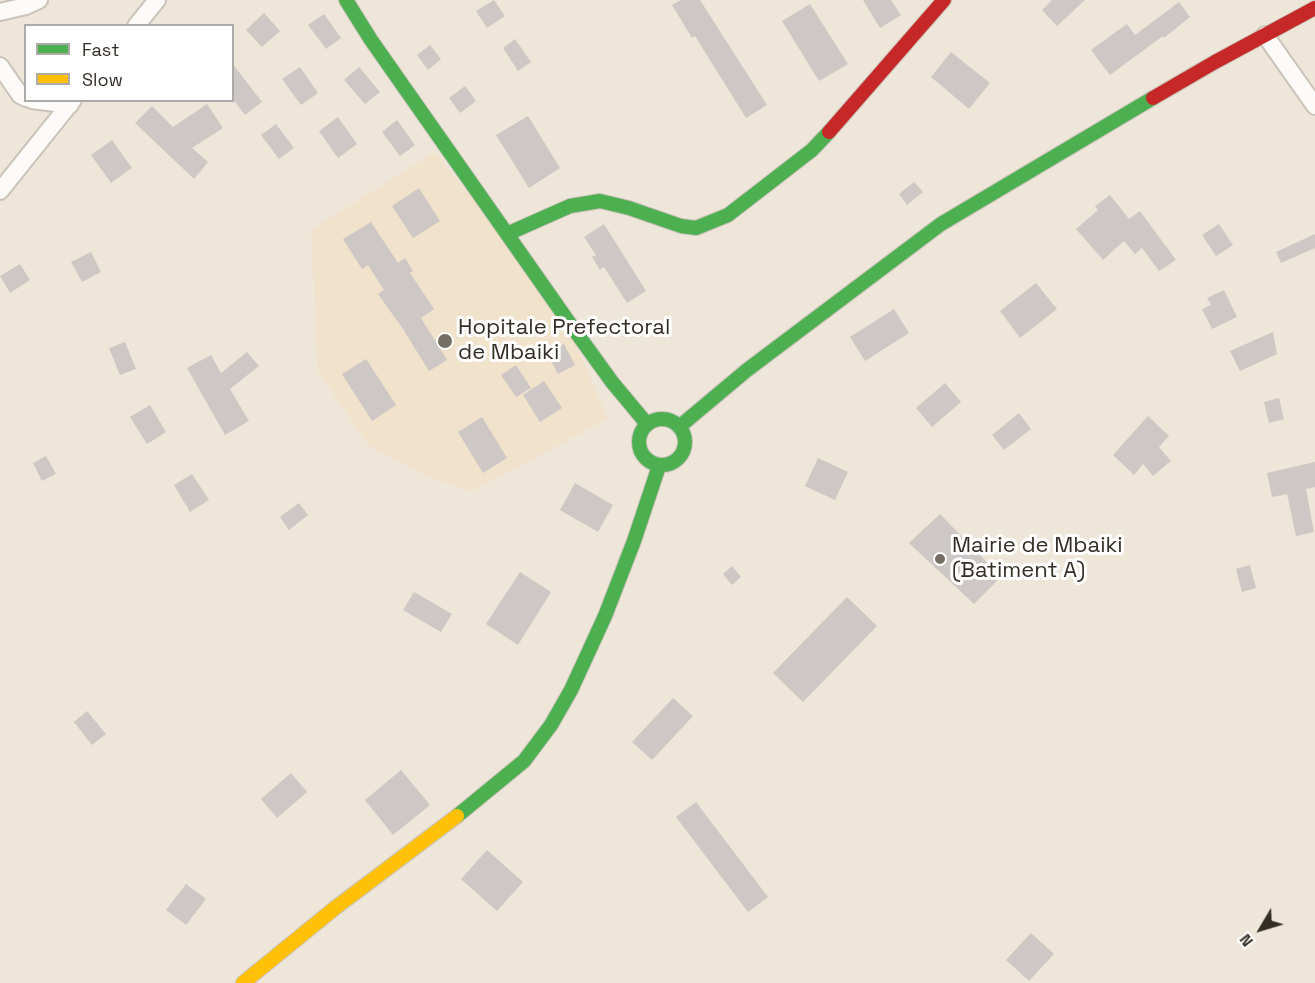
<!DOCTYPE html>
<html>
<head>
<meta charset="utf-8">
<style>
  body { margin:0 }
  #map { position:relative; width:1315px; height:983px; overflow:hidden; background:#eee6d9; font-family:"Space Grotesk",sans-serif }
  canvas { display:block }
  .legend { position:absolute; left:24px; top:24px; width:210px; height:78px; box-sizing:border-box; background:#fff; border:2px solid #adaba8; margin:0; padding:8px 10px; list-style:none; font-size:18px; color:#332e25 }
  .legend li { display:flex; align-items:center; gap:12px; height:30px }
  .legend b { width:30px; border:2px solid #adaba8 }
  .north { position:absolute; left:1231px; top:899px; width:60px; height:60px; -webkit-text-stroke:4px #fff; paint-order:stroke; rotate:232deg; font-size:16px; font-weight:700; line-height:24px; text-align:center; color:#332e25 }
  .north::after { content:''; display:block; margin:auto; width:21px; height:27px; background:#332e25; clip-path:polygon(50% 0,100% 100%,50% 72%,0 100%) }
</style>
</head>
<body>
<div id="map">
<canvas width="1315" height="983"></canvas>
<ul class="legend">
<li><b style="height:8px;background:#4caf50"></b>Fast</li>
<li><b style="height:8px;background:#ffc107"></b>Slow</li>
</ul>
<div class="north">N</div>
</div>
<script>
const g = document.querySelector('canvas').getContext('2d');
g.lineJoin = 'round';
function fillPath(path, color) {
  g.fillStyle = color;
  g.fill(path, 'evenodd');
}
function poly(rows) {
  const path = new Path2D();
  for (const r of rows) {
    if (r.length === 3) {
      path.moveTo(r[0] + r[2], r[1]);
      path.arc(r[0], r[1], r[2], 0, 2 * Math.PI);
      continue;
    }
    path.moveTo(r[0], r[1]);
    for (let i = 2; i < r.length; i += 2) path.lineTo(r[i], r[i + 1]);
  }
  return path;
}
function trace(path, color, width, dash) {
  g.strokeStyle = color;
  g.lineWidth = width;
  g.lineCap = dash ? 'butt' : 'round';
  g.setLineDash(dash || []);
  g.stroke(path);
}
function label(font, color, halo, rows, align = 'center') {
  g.font = font + ' "Space Grotesk",sans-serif';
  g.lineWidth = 6;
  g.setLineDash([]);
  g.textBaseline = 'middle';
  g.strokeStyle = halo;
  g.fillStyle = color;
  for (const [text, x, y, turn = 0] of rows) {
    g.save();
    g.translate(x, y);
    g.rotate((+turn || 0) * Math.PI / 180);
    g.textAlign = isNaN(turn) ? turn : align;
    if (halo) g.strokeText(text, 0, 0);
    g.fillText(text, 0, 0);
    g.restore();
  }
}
const built = poly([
  [435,152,561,311,608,419,472,491,429,477,368,445,318,371,311,230]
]);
const building = poly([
  [494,0,505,16,487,28,476,11],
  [681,0,700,0,767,105,746,118,695,36,692,38,672,5],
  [863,0,891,0,901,15,880,28],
  [1052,0,1085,0,1057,26,1042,10],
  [1179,2,1190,17,1164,38,1163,36,1110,75,1091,50,1127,24,1135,35],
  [810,4,848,64,819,81,782,21],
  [264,13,280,31,262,47,246,30],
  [324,14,341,38,326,49,308,25],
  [515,39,531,62,518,71,503,48],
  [430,45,441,59,428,70,417,55],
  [951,52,990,83,969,109,931,77],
  [232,63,262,102,245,115,232,98],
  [300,67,318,93,301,105,282,79],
  [359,67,380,92,365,104,344,80],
  [465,86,476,101,460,113,449,98],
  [207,104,223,128,192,148,208,162,194,179,135,123,152,106,173,127],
  [528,116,560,168,529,188,496,135],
  [338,117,357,144,338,158,319,131],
  [397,120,415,145,400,156,382,132],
  [276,124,294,148,279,159,261,135],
  [112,140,132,168,111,183,91,155],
  [914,182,923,192,907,205,899,194],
  [419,188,440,221,413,238,392,206],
  [1110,195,1129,219,1140,211,1176,260,1159,271,1142,248,1135,254,1124,241,1103,260,1076,229,1098,210,1095,206],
  [371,222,398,263,405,258,413,271,410,273,434,309,421,318,447,360,429,371,403,329,378,294,384,290,368,265,362,269,343,239],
  [604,224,646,291,627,303,604,267,600,270,592,257,596,255,584,237],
  [1219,224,1233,245,1216,256,1202,235],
  [1315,234,1315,248,1281,263,1276,252],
  [91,252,101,272,82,282,71,262],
  [20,264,30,280,10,293,0,276],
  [1036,283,1057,309,1020,338,1000,311],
  [1224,290,1237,317,1212,329,1202,309,1211,305,1207,298],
  [894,309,909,333,865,361,850,337],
  [1273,332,1277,354,1240,371,1230,351],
  [125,342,136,369,120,375,109,348],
  [564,344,575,365,558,374,547,353],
  [247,352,259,366,230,389,249,421,225,435,187,368,211,355,221,373],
  [366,359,396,405,372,421,342,374],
  [516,365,531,388,516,397,501,375],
  [544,381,562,408,540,422,523,395],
  [945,383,961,402,932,427,916,408],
  [1279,398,1284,419,1269,423,1264,402],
  [150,405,166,432,147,444,130,417],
  [1019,413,1031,429,1004,450,992,435],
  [1148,416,1169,436,1159,447,1171,461,1153,476,1143,464,1134,475,1113,455],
  [482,417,507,458,483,473,458,432],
  [46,456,56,474,42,481,33,463],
  [818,458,848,472,835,500,805,486],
  [1315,462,1315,487,1306,489,1314,532,1296,536,1287,494,1272,497,1267,473],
  [192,474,209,500,190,512,174,485],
  [575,483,613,505,598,532,560,510],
  [299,503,308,515,289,530,280,517],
  [940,514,1001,577,974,604,909,543],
  [1250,565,1256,588,1242,592,1236,569],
  [732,566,741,577,732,585,723,574],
  [520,572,551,592,518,645,486,624],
  [414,592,452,614,441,632,403,610],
  [847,597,877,626,803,702,773,673],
  [673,698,693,716,652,760,632,742],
  [87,711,106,734,92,745,74,722],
  [401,770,430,805,393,835,365,800],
  [291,773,307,792,277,818,261,799],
  [696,802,768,897,748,912,676,817],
  [487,850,523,882,497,911,461,879],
  [186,884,206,899,186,925,166,910],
  [1031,933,1054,954,1029,981,1006,960]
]);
const street = poly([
  [0,12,26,6,39,0],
  [136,26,157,0],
  [1265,35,1315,106],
  [0,66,20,95,26,98],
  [32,100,70,105],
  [0,191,73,100]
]);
const fast = poly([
  [346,0,371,40,568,321,612,382,647,424],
  [507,234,570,206,600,201,629,208,681,226,696,228,728,215,812,150,829,132],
  [662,442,23],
  [679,427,747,370,941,224,1153,98],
  [457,816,524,761,551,725,571,690,605,616,634,541,659,466]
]);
const slow = poly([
  [243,983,335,908,457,816]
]);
const jam = poly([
  [1153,98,1215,62,1315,8],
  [829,132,944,0]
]);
const markers = [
  [445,341,8,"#746e64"],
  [940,559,6,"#746e64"]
];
const poiNames = [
  ["Hopitale Prefectoral",458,328],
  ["de Mbaiki",458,353],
  ["Mairie de Mbaiki",952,546],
  ["(Batiment A)",952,571]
];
fillPath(built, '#f0e2cb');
fillPath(building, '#cdc7c5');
trace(street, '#cac3ba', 20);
trace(fast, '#cac3ba', 16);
trace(slow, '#cac3ba', 16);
trace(jam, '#cac3ba', 16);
trace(street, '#fcfbf9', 16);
trace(fast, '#4caf50', 14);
trace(slow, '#ffc107', 14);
trace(jam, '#c62828', 14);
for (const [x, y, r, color] of markers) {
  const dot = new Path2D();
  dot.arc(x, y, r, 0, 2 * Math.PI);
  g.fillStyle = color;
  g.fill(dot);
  trace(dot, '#fff', 2);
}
label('22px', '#332e25', '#fff', poiNames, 'left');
</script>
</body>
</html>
